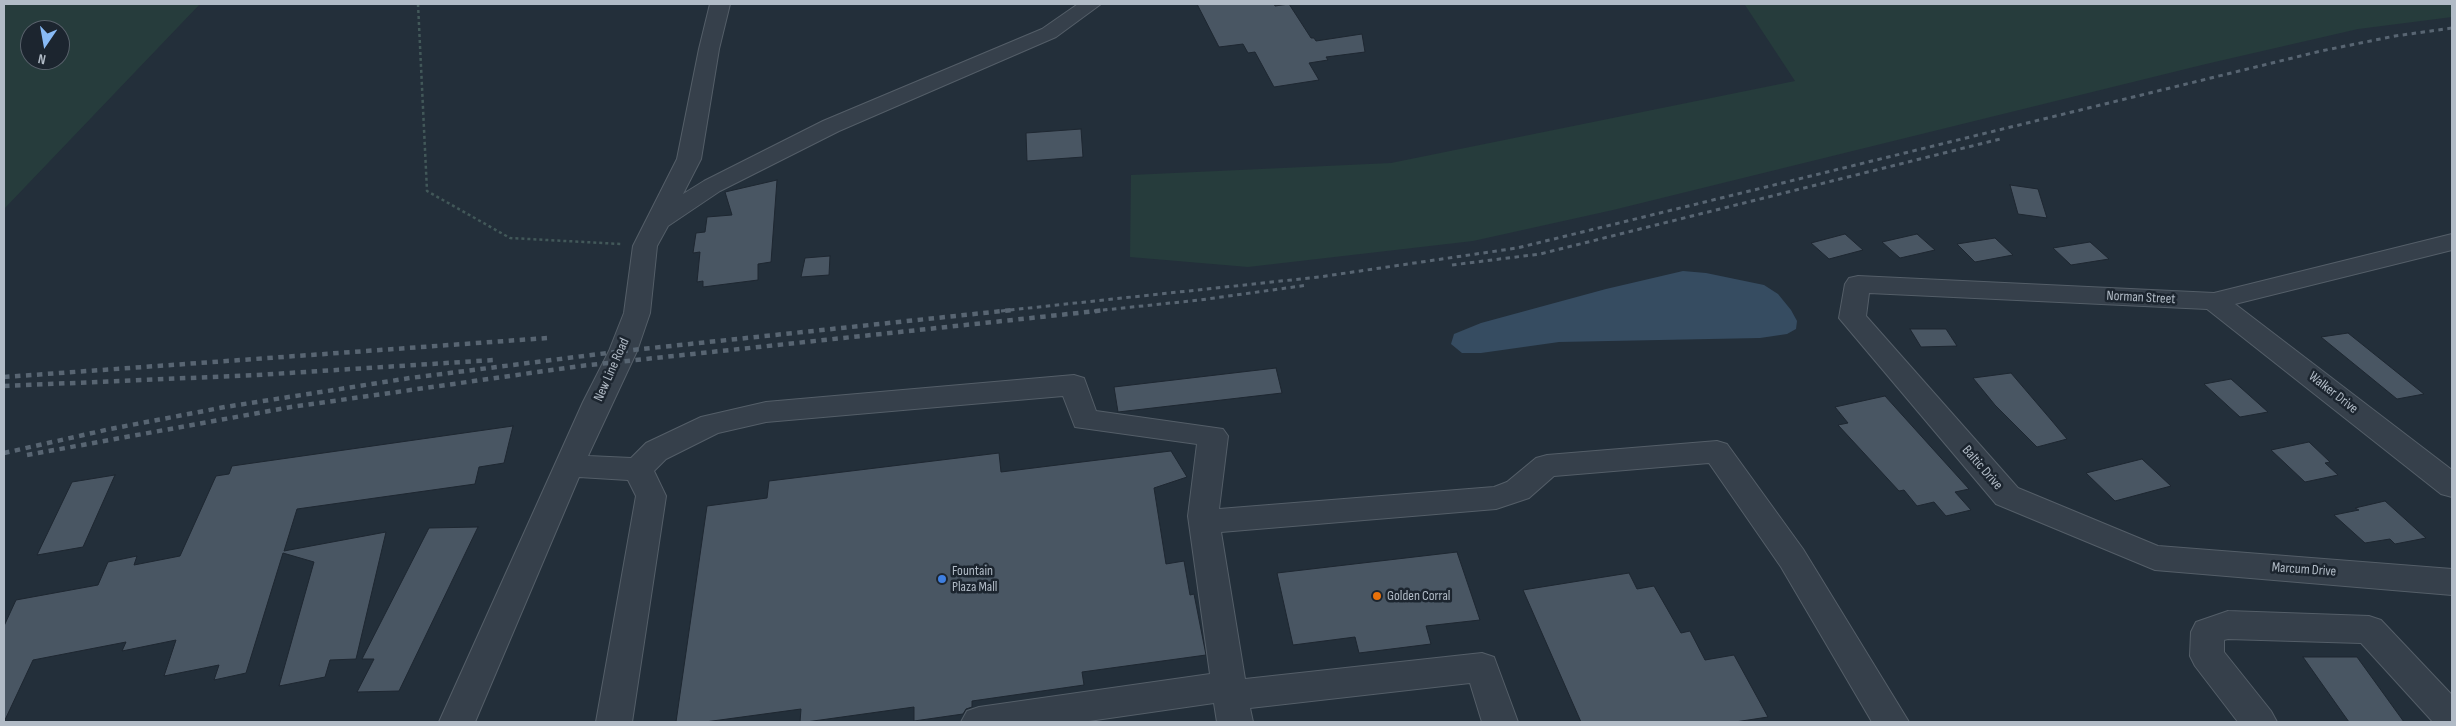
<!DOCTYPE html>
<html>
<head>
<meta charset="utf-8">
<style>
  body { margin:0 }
  #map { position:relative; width:2456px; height:726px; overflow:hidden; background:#232f3a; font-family:"Sofia Sans Condensed",sans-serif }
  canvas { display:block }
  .frame { position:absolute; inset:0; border:5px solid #b1bbc6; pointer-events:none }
  .north { position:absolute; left:20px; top:20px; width:50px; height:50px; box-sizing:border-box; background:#1c252f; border:1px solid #58616b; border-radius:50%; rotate:192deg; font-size:14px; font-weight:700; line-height:20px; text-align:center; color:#b1bbc6 }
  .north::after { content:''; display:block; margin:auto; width:18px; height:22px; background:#88baf5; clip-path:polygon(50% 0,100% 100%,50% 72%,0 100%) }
</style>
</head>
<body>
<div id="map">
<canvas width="2456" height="726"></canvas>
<div class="frame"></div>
<div class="north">N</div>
</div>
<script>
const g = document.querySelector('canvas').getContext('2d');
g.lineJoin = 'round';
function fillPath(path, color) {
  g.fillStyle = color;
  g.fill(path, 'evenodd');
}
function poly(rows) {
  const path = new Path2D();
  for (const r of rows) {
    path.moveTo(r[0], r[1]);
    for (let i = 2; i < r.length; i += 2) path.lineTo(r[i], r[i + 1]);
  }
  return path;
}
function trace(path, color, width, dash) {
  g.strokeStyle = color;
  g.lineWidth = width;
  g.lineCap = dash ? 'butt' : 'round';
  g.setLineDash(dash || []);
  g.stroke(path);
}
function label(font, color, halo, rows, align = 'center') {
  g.font = font + ' "Sofia Sans Condensed",sans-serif';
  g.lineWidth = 5;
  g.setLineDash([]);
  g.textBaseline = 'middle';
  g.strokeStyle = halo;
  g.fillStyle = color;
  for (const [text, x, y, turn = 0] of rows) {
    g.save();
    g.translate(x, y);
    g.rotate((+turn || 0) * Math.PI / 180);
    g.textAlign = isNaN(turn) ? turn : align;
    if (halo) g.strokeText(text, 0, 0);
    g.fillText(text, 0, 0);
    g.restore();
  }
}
const green = poly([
  [4,4,200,4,4,209],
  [30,30,60,30,60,60,30,60],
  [1748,4,2452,4,2452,17,2358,29,2206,64,1613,210,1473,241,1248,267,1130,257,1131,175,1391,163,1795,81,1745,5]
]);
const water = poly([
  [1683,271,1706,273,1764,285,1778,294,1791,310,1797,321,1796,329,1787,334,1760,338,1559,342,1481,353,1462,353,1451,344,1454,334,1481,323,1606,289]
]);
const building = poly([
  [1197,4,1274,4,1275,6,1289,4,1311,38,1314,38,1316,41,1362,34,1365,52,1326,57,1328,60,1309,63,1319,80,1274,87,1255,52,1248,53,1243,44,1219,47,1197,4],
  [1081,129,1083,157,1027,161,1026,133,1081,129],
  [777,180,771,262,758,264,758,280,703,287,703,281,697,282,700,252,693,253,696,233,705,232,707,217,732,215,725,192,777,180],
  [2010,185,2038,189,2047,218,2018,214,2010,185],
  [1845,234,1863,250,1829,259,1811,243,1845,234],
  [1917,234,1935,250,1900,258,1882,242,1917,234],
  [1995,238,2013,255,1975,262,1957,244,1995,238],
  [2090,242,2109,259,2071,265,2053,248,2090,242],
  [830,256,829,275,801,277,805,258,830,256],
  [1910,329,1946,329,1957,346,1921,347,1910,329],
  [2348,333,2424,394,2397,399,2321,337,2348,333],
  [1276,368,1282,393,1118,412,1114,387,1276,368],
  [2011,373,2052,421,2067,439,2037,447,1995,405,1973,378,2011,373],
  [2231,379,2268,412,2240,417,2204,384,2231,379],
  [1885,396,1969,489,1955,492,1971,510,1946,516,1934,502,1917,506,1904,490,1899,491,1838,425,1848,423,1835,407,1885,396],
  [513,426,504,463,479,467,475,484,297,509,284,551,386,532,356,659,330,660,325,677,279,686,314,562,283,553,246,673,214,680,219,665,164,676,176,640,122,651,126,642,33,660,4,722,4,626,16,600,98,585,108,562,137,556,134,565,180,556,216,476,229,474,232,466,513,426],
  [2309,442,2330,462,2325,463,2338,475,2305,482,2271,450,2309,442],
  [1171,451,1187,477,1154,488,1166,564,1184,561,1190,595,1194,594,1206,655,1082,672,1084,685,972,701,972,707,966,709,963,714,914,721,914,707,806,722,800,722,801,709,705,722,676,722,707,506,767,498,769,481,999,453,1001,472,1171,451],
  [2142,459,2171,486,2115,501,2086,473,2142,459],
  [115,475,83,547,37,555,72,482,115,475],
  [2385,501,2426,538,2395,544,2390,539,2365,543,2334,515,2359,510,2355,508,2385,501],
  [478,527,399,691,357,692,374,659,362,659,429,528,478,527],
  [1457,552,1480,620,1426,626,1431,644,1359,653,1355,637,1293,645,1277,573,1457,552],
  [1629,573,1637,589,1654,586,1681,633,1690,631,1705,660,1734,655,1768,717,1735,722,1581,722,1523,590,1629,573],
  [2303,657,2357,657,2404,722,2349,722,2303,657]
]);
const path = poly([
  [418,4,427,191,510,238,621,244]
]);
const minor = poly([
  [710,4,730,4,719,49,701,159,683,194,704,181,823,121,1042,29,1078,4,1101,4,1056,37,839,131,720,191,668,226,657,246,650,313,637,351,588,456,631,458,646,443,701,417,766,402,1074,375,1084,378,1096,411,1223,429,1228,436,1219,509,1494,487,1507,482,1536,458,1547,455,1717,441,1727,444,1803,549,1909,722,1872,722,1781,567,1709,463,1554,476,1529,498,1496,509,1221,532,1245,679,1482,653,1494,657,1518,722,1482,722,1470,683,1250,708,1253,722,1217,722,1214,703,1082,722,961,722,967,711,979,707,1210,674,1188,516,1197,444,1075,427,1063,396,766,422,718,433,666,459,654,471,666,496,632,722,596,722,636,496,628,480,579,477,475,722,439,722,583,402,609,351,624,313,633,246,677,159,699,49,710,4],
  [2452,234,2452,250,2235,304,2452,470,2452,497,2441,494,2207,309,1869,293,1866,316,2018,488,2158,546,2452,569,2452,595,2155,570,1996,504,1839,318,1845,284,1849,278,1858,276,2214,293,2452,234],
  [2228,611,2369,616,2381,620,2452,695,2452,722,2433,722,2361,643,2228,639,2224,640,2224,652,2271,711,2277,722,2238,722,2195,666,2190,656,2191,632,2196,622,2228,611]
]);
const railFar1 = poly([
  [1452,265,1540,254,2004,138],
  [1001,311,1319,277,1517,248,2321,51,2395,36,2452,28],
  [1094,311,1200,300,1308,285]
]);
const rail = poly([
  [4,377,547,338],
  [4,386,257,375,494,360],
  [4,453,110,429,225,407,410,378,623,351,1012,310],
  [27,455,291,407,580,366,1106,310]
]);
const markers = [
  [942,579,5,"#3f7fe0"],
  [1377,596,5,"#e8710a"]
];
const streetNames = [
  ["Norman Street",2141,298,3],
  ["New Line Road",612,370,-66],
  ["Walker Drive",2333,393,38],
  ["Baltic Drive",1982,468,49],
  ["Marcum Drive",2304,570,4]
];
const poiNames = [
  ["Fountain",952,571],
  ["Plaza Mall",952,587],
  ["Golden Corral",1387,596]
];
fillPath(green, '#263c3c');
fillPath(water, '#364c61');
fillPath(building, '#495663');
trace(building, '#1e2731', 1);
trace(minor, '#545e68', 2);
trace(path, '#425859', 2.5, [3, 3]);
fillPath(minor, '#36404b');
trace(railFar1, '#586572', 3, [4.5, 4.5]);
trace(rail, '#586572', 4.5, [5.5, 5.5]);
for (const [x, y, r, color] of markers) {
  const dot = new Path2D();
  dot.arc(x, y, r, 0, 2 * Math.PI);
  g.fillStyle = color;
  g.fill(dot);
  trace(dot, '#1c252f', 2);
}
label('14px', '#b1bbc6', '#1c252f', streetNames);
label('14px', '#b1bbc6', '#1c252f', poiNames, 'left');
</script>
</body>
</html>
